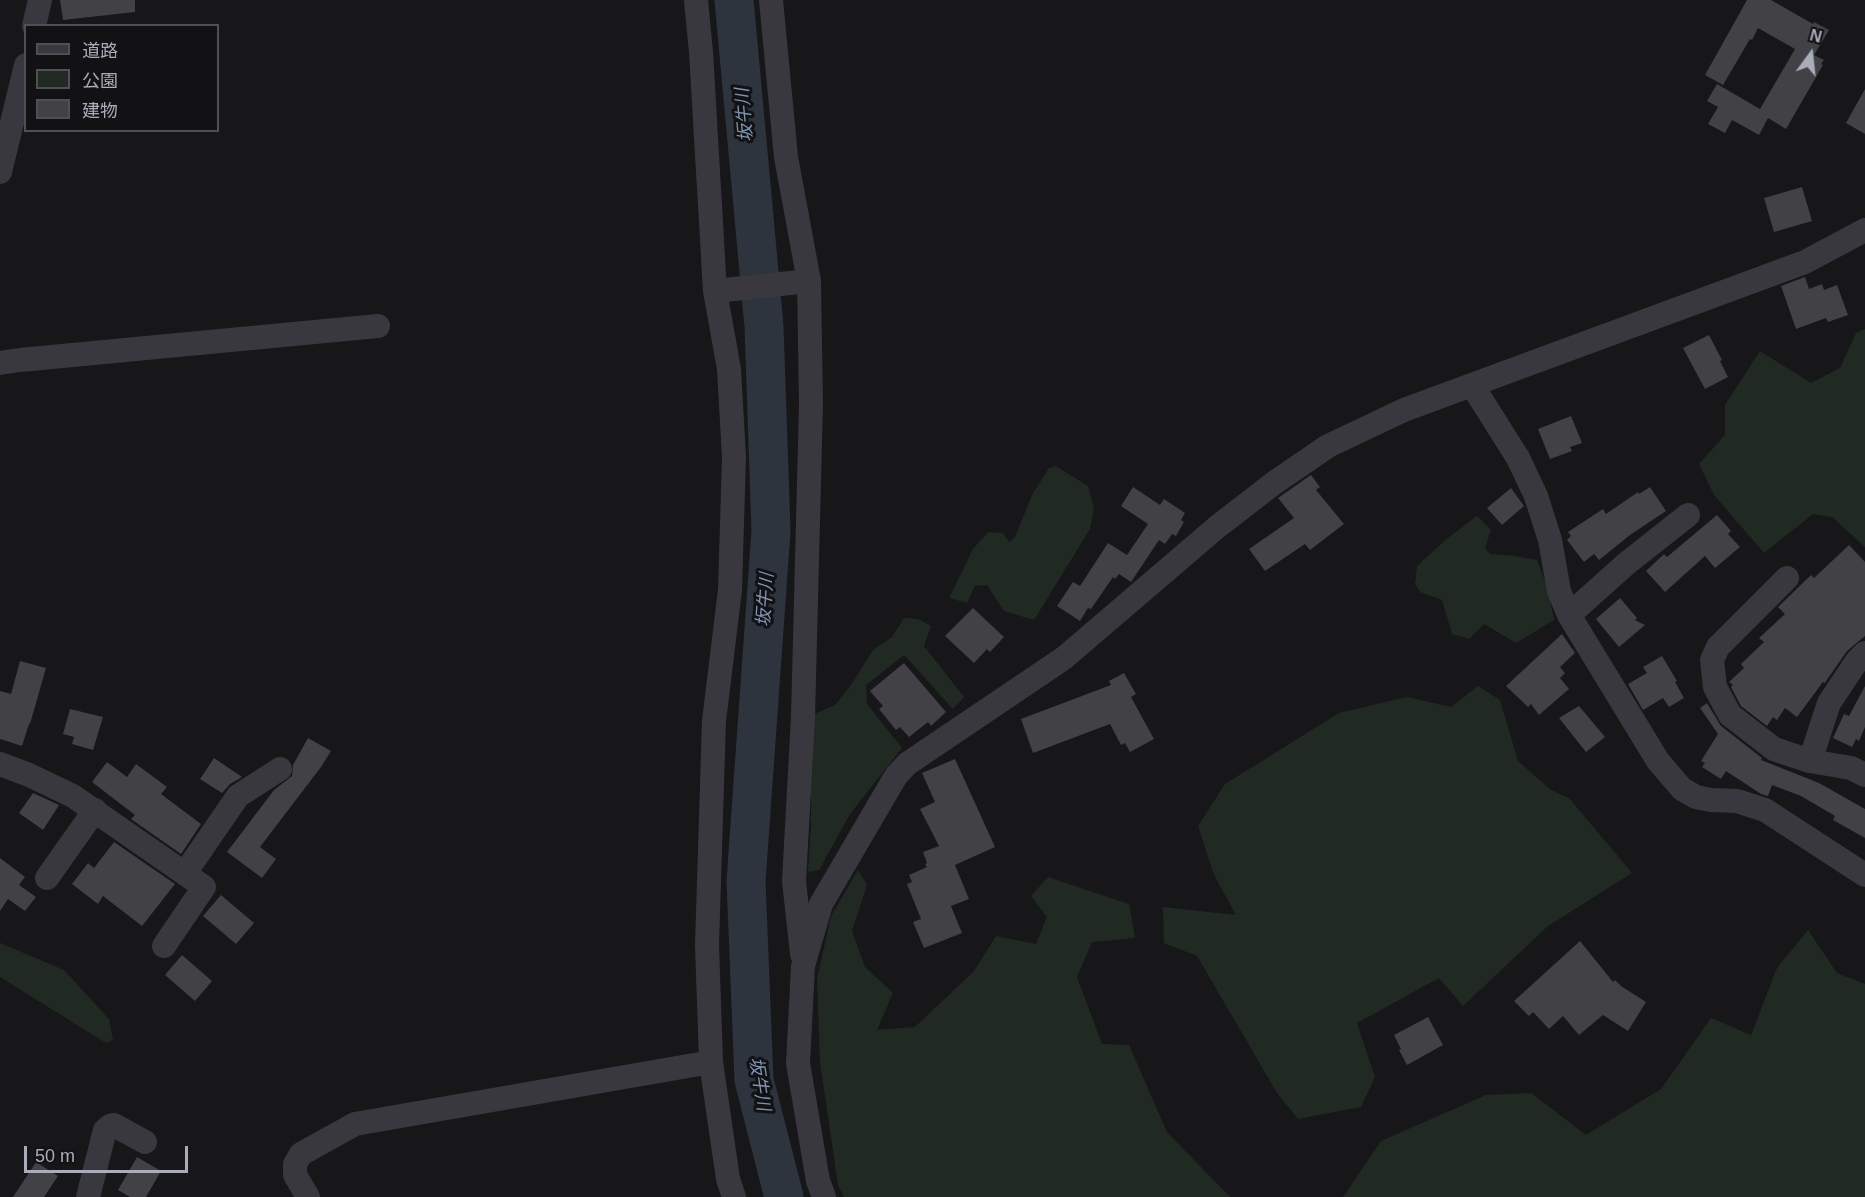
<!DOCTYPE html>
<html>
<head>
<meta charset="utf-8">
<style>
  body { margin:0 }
  #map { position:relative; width:1865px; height:1197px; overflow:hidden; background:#171719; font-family:Helvetica,"Noto Sans JP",sans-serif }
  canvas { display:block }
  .legend { position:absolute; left:24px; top:24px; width:195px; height:108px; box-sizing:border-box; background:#121214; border:2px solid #4e5056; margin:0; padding:8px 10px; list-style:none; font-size:18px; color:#a9acb9 }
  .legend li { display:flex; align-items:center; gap:12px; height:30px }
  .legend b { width:30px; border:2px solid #4e5056 }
  .north { position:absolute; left:1781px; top:24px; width:60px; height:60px; -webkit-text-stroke:4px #121214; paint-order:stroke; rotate:15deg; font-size:16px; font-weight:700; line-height:24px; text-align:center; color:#a9acb9 }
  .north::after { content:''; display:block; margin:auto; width:21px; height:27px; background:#a9acb9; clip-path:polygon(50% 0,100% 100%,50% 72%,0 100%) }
  .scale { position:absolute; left:24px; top:1146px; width:164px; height:27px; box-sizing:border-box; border:3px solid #a9acb9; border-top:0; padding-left:8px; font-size:18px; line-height:21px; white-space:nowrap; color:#a9acb9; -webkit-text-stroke:4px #121214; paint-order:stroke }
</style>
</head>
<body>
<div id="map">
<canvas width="1865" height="1197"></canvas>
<ul class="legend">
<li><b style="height:8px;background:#38383e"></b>道路</li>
<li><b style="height:16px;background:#212923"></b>公園</li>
<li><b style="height:16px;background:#414146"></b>建物</li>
</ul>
<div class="north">N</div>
<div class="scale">50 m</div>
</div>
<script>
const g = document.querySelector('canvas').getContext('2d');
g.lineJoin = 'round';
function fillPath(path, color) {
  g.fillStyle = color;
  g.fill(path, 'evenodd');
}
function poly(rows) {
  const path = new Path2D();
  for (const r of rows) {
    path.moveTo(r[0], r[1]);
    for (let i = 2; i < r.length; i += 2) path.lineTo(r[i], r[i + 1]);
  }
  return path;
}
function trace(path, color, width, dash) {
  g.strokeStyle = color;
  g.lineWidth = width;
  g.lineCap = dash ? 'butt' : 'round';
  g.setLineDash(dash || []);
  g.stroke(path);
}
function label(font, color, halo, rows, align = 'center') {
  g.font = font + ' Helvetica,"Noto Sans JP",sans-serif';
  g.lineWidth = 6;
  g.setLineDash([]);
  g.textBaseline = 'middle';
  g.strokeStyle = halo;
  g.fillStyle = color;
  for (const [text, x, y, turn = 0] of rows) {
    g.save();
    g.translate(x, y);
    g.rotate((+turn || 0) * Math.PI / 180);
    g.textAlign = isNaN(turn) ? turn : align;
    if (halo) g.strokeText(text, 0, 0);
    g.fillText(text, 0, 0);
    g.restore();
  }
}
const green = poly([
  [1865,329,1865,547,1832,517,1813,514,1764,553,1714,495,1699,464,1725,435,1725,405,1760,351,1811,383,1840,368,1856,333],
  [1056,466,1088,486,1094,508,1090,529,1034,620,1004,611,987,585,975,586,967,603,949,598,973,549,988,532,1003,533,1009,542,1015,537,1033,493,1049,468],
  [1477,516,1491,530,1485,548,1490,554,1515,556,1537,560,1549,592,1554,620,1516,643,1484,624,1469,639,1452,634,1442,600,1420,592,1415,584,1417,566,1444,541],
  [904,618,918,619,931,626,924,646,964,697,953,709,904,655,866,685,867,704,902,748,850,814,819,870,808,872,811,827,811,725,815,714,835,705,849,688,873,650,892,637],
  [1478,686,1500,700,1518,761,1551,790,1569,798,1632,873,1548,926,1463,1006,1439,978,1357,1023,1375,1077,1361,1107,1298,1119,1277,1093,1197,956,1164,943,1163,907,1236,915,1214,875,1198,826,1225,784,1339,713,1407,697,1451,707],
  [858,870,867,885,852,931,865,967,893,993,877,1030,915,1027,974,971,996,936,1036,944,1047,917,1031,896,1048,877,1129,904,1135,938,1092,942,1077,977,1102,1044,1129,1045,1167,1132,1230,1197,844,1197,838,1185,820,1062,817,979,831,916],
  [1808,930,1837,973,1865,984,1865,1197,1343,1197,1381,1141,1486,1095,1531,1093,1586,1135,1661,1089,1711,1018,1751,1035,1777,968],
  [0,943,64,970,109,1019,113,1040,106,1043,0,977]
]);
const river = poly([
  [734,0,764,326,771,531,746,881,754,1080,784,1197]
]);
const building = poly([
  [60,0,135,0,135,12,63,20],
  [1747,0,1771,0,1813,24,1814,22,1829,30,1814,55,1824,60,1821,64,1823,65,1786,129,1768,118,1759,135,1732,120,1725,133,1708,124,1718,107,1707,101,1717,84,1760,109,1795,49,1758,28,1752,40,1750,39,1723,85,1705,75],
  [1865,89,1865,134,1846,123],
  [1802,187,1812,221,1774,232,1764,198],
  [1805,277,1809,289,1822,284,1824,290,1837,285,1848,315,1828,322,1826,318,1796,329,1781,286],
  [1709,335,1722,360,1720,361,1728,377,1705,389,1683,348],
  [1571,416,1582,443,1570,447,1572,451,1550,459,1538,429],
  [1311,475,1320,487,1316,490,1344,524,1310,550,1305,544,1265,571,1249,549,1294,518,1278,498],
  [1133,487,1160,505,1164,499,1185,513,1181,520,1184,522,1176,536,1172,534,1165,544,1159,540,1131,582,1119,574,1115,579,1113,577,1091,609,1088,608,1080,621,1057,606,1073,582,1080,586,1108,543,1127,555,1148,524,1121,506],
  [1650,487,1666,511,1630,535,1599,560,1594,554,1584,562,1567,540,1571,536,1568,532,1603,509,1606,514,1638,492,1639,494],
  [1511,488,1524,506,1502,525,1487,508],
  [1717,515,1731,531,1728,534,1740,547,1715,568,1705,556,1665,592,1646,571,1664,554,1667,557],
  [1849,545,1865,562,1865,636,1847,651,1826,681,1825,683,1823,682,1797,717,1785,708,1777,720,1773,717,1767,726,1741,706,1731,687,1733,685,1729,682,1744,668,1741,664,1764,642,1759,638,1785,614,1778,607,1811,575,1814,578],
  [1620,598,1637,618,1635,620,1645,625,1619,647,1596,619],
  [973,608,1004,637,990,652,987,649,974,663,945,636],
  [1562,634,1575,653,1560,667,1565,673,1560,678,1569,689,1539,715,1531,704,1528,707,1506,686],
  [1662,656,1677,681,1675,682,1684,698,1669,707,1663,698,1643,710,1628,684,1647,673,1643,667],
  [20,661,46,668,30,724,29,724,22,746,0,739,0,691,11,694],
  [904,663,946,712,931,726,928,722,909,737,900,727,896,730,879,709,883,706,870,691],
  [1124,673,1136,694,1131,697,1154,739,1130,752,1125,743,1121,745,1110,724,1033,753,1021,719,1111,685,1109,681],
  [1865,686,1865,727,1859,741,1856,739,1852,747,1833,738,1844,714,1849,716],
  [1707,703,1721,726,1762,758,1761,760,1819,783,1865,809,1865,838,1833,820,1835,816,1801,796,1772,785,1768,796,1761,794,1726,771,1721,779,1702,767,1705,763,1701,761,1718,734,1700,708],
  [1579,706,1605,737,1586,752,1559,718],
  [70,709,103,717,93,750,72,744,74,737,63,734],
  [308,738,331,751,321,767,260,847,276,859,262,878,227,852,274,790,292,776,293,765],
  [214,758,242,777,230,784,222,793,200,779],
  [955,759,995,847,955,865,969,899,951,906,962,933,924,948,913,922,921,919,907,884,912,882,909,875,927,867,925,864,927,863,923,852,939,846,920,809,935,802,922,773],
  [107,762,127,777,136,764,167,787,161,794,201,824,181,854,131,819,135,815,92,782],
  [33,793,59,805,43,830,19,813],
  [114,842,175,884,142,926,103,896,98,904,72,884,88,863,94,868],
  [0,858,25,877,19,885,36,897,25,911,8,899,0,911],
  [221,895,254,923,236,944,203,916],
  [1580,941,1613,982,1615,980,1621,986,1646,1002,1628,1031,1603,1015,1579,1035,1563,1016,1549,1029,1533,1012,1529,1016,1514,1001],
  [182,955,212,981,195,1001,165,975],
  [1428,1017,1443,1045,1407,1065,1399,1050,1401,1049,1394,1035],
  [137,1157,161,1171,146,1197,130,1197,118,1190],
  [36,1162,58,1176,44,1197,13,1197]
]);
const minor = poly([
  [696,0,701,52,715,291,729,369,734,457,730,590,714,721,707,945,711,1062,728,1179,734,1197],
  [771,0,786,157,809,281,811,404,803,717,794,881,802,954],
  [34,26,40,0],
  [0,172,26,65],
  [715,291,809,281],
  [0,363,20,360,378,326],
  [1472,385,1518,458,1536,496,1550,540,1559,591,1569,615,1658,761,1682,789,1696,797,1711,800,1737,801,1765,810,1865,875],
  [1787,578,1718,647,1712,660,1715,687,1730,715,1774,749,1810,761,1851,768,1865,775],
  [1569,615,1626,564,1688,515],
  [1810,761,1829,703,1857,661,1865,653],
  [0,764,29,775,73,796,204,887,164,946],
  [185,873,238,796,280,769],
  [47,878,95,810],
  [88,1197,105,1130,110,1126,114,1125,145,1142],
  [308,1197,295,1175,295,1164,301,1154,355,1124,711,1062],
  [824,1197,818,1181,798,1063,803,966,821,904,896,776,907,764,1064,658,1217,527,1274,483,1328,446,1404,410,1805,262,1865,230]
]);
const waterNames = [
  ["坂牛川",745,115,-95],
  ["坂牛川",766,600,-86],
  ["坂牛川",759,1084,81]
];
fillPath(green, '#212923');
trace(river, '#2d343d', 39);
fillPath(building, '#414146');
trace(minor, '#38383e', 24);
label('italic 18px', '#8095b3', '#121214', waterNames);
</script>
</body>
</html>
